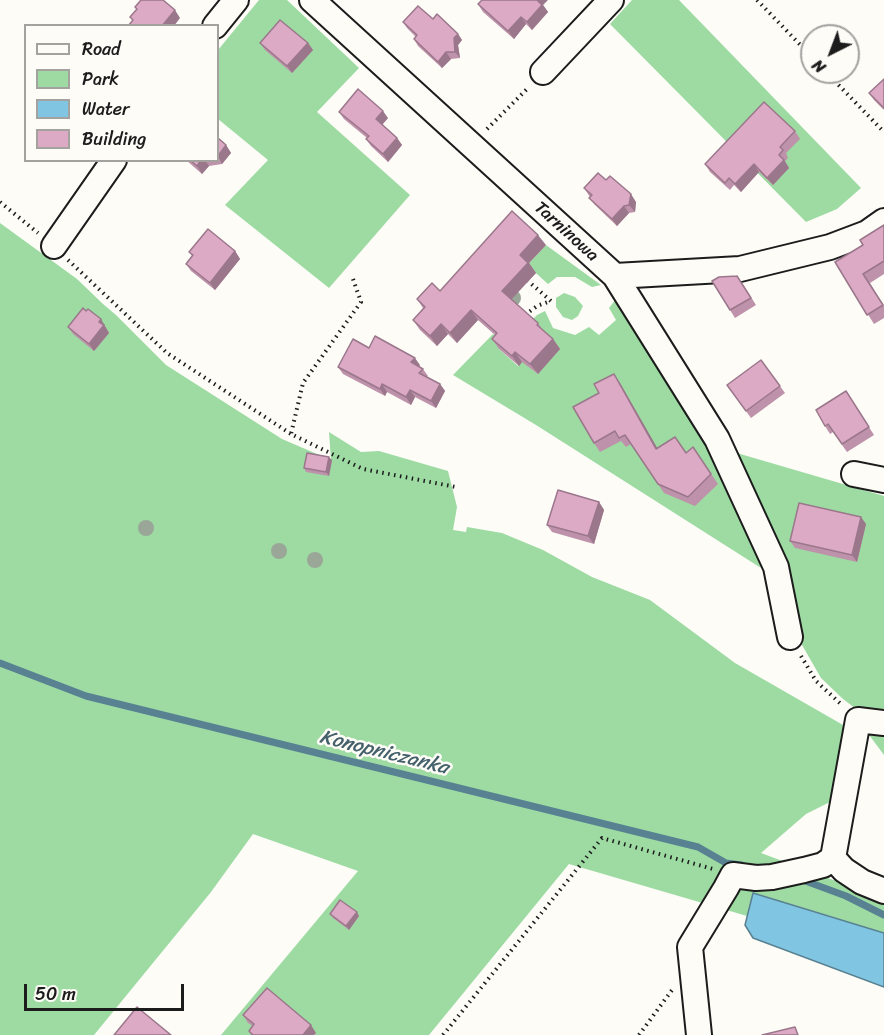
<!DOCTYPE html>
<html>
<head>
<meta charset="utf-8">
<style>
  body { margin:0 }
  #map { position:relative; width:884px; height:1035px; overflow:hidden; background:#fdfcf7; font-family:Sriracha,sans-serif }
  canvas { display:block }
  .legend { position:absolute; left:24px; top:24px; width:195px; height:138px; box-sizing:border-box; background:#fdfcf7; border:2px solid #a3a29f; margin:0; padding:8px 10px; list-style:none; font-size:18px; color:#1c1c1c }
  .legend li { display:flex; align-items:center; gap:12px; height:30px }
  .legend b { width:30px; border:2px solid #a3a29f }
  .north { position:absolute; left:800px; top:24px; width:60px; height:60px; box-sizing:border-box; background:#fdfcf7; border:2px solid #a3a29f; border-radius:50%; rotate:222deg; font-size:16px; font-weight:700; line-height:24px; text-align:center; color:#1c1c1c }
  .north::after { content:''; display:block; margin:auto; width:21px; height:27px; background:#1c1c1c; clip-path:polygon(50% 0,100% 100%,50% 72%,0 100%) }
  .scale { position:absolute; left:24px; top:984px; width:160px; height:27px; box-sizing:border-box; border:3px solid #1c1c1c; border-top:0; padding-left:8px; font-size:18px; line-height:21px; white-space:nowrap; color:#1c1c1c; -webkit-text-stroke:4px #fdfcf7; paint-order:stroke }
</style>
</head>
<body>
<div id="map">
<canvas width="884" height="1035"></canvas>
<ul class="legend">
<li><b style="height:8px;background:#fdfcf7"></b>Road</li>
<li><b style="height:16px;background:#9ddba3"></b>Park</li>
<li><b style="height:16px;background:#80c5e1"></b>Water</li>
<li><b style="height:16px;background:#ddaac6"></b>Building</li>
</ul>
<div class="north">N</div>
<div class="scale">50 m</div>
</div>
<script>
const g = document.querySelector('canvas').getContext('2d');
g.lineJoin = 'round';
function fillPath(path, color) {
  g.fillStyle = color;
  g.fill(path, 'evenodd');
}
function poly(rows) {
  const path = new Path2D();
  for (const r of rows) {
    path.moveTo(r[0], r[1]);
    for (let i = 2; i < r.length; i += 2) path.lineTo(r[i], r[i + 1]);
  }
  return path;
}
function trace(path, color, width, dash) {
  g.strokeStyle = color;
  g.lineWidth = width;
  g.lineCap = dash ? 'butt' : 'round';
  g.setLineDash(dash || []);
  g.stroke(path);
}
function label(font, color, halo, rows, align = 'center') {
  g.font = font + ' Sriracha,sans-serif';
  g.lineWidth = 5;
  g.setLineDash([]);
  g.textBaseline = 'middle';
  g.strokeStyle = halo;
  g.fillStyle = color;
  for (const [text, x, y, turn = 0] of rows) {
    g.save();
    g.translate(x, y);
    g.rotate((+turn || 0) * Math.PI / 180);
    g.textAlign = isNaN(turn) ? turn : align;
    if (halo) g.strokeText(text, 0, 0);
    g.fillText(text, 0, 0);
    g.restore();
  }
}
const green = poly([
  [259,0,287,0,359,68,317,112,410,195,329,288,225,205,268,160,218,119,218,50],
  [632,0,679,0,861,188,837,209,806,222,610,24],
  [0,223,77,279,103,304,116,315,166,365,282,439,331,460,329,432,361,452,379,451,448,471,457,507,453,530,466,532,467,527,502,533,543,550,592,577,650,600,735,663,850,729,836,799,806,814,761,853,884,899,884,933,754,893,747,916,569,864,429,1035,221,1035,358,871,253,834,211,892,94,1035,0,1035],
  [546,245,601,285,592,287,575,277,557,277,548,284,527,265],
  [564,293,575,297,583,306,578,316,572,320,563,317,556,307,556,298],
  [616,299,655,356,730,484,761,568,536,425,453,375,493,334,504,343,499,349,518,366,523,361,538,374,531,321,537,315,545,311,553,328,575,335,589,327,599,335,616,320,609,308],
  [730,451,884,496,884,755,858,720,872,721,843,699,821,678,798,638]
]);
const water = poly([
  [753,893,884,933,884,987,753,938,745,925,753,893]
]);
const stream = poly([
  [0,663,86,696,698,847,726,863,741,865],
  [800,879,846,896,884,915]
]);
const path = poly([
  [757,0,812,57],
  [826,72,884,132],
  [487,129,528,88],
  [0,202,38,233],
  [68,260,167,353,291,434],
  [353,279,361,302,303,383,291,434,363,469,456,487],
  [525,315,537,306,551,301,528,281],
  [801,656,816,681,842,705],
  [443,1035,602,838,713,869],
  [639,1035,672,990]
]);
const minor = poly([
  [312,0,615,276,740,269,830,247,867,233,884,221],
  [215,26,236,0],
  [543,72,611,0],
  [54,246,114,160],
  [615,276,717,439,776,567,790,637],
  [854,474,884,480],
  [833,858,844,870,862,882,884,891],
  [699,1035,690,947,726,888,733,875,756,878,772,877,804,870,823,865,833,858,858,720,884,723]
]);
const trees = [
  [513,298],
  [146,528],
  [279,551],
  [315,560]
];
const wall = poly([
  [478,4,543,5,548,12,532,30,526,24,514,39,483,12],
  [433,19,458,34,462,40,458,45,460,58,451,59,442,68,418,46,414,39,416,37,407,28,403,22],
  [260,43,308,43,313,50,292,73,265,50],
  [884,79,884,110,874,100,869,93],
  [339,112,388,118,382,125,397,138,402,145,388,162,371,146,366,139,367,138,344,119],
  [795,131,800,139,786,153,788,158,785,161,789,168,773,185,759,172,741,192,734,185,730,190,710,172,705,164],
  [218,138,226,145,231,153,222,164,209,166,202,174,186,160,218,160],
  [606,180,636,202,635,212,629,213,617,226,595,205,589,198,590,197,584,188],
  [884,225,884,274,870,283,884,306,884,318,874,324,835,262,863,245],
  [546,245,529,263,536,273,511,299,538,323,543,330,553,339,560,349,538,374,522,362,519,366,499,349,492,339,495,335,478,320,457,343,448,334,437,346,420,330,413,320,423,308,417,299,440,291],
  [235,251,240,259,215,290,191,271,186,264,192,256,189,252],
  [742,283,756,305,735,318,730,310],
  [68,327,106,327,106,328,109,333,94,351,73,334],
  [369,348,420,365,419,366,423,369,428,376,427,377,440,384,445,391,436,408,415,397,411,405,387,392,385,396,343,374,338,367],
  [761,360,785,393,751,418,727,385],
  [614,374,620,383,657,448,686,453,693,447,718,484,695,506,664,493,631,444,626,447,621,441,600,452,594,443,599,393],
  [851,399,874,435,847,452,833,432,830,434,825,426],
  [332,460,329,476,306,472,304,468],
  [599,502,604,510,594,544,552,532,547,525],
  [866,524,857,562,795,548,790,541],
  [330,914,359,916,349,930,333,918],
  [243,1015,316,1033,314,1035,251,1035,249,1031,253,1026,248,1023]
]);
const shadedWall = poly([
  [537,0,548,0,543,5,548,12,532,30,527,22],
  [175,10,180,18,174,26,162,26],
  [521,17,526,24,514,39,508,31],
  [458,34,462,40,458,45,460,58,455,52,454,38],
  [308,43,313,50,292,73,287,66],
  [446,52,451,59,442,68,438,62],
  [383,111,388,118,381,126,376,119],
  [397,138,402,145,388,162,383,154],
  [226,145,231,153,222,164,218,156],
  [201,160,205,160,209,166,202,174,197,166],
  [784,160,789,168,773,185,767,178],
  [754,164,759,172,741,192,735,184],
  [631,194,636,202,635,212,629,205],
  [624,206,629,213,617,226,612,219],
  [538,235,546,245,529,263,536,273,509,302,502,291,520,255],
  [235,251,240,259,215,290,210,283],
  [471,310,478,320,457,343,450,333],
  [101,319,109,333,94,351,89,344],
  [441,324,448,334,437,346,430,336],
  [553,339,560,349,538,374,530,364],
  [515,352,522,362,519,366,512,356],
  [415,358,420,365,416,370,411,362],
  [614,374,620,383,663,458,656,449],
  [382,384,387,392,385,396,380,389],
  [440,384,445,391,436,408,431,401],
  [410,390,415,397,411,405,406,397],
  [329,457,332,460,329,476,326,472],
  [599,502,604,510,594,544,588,536],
  [861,517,866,524,857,562,852,555],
  [357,912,359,916,349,930,346,926],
  [311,1025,316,1033,314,1035,303,1035]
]);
const building = poly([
  [141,0,163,0,175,10,162,26,128,26,133,20,130,17,137,9,135,7,141,0],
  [482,0,537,0,542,5,527,22,521,17,508,31,478,4,482,0],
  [418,6,433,19,437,14,458,34,454,38,455,52,446,52,438,62,414,39,417,35,403,22,418,6],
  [280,20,308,43,287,66,260,43,280,20],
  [884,79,884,108,869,93,884,79],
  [358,89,383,111,376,119,397,138,383,154,366,139,369,136,339,112,358,89],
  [764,102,795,131,780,147,783,150,779,155,784,160,767,178,754,164,735,184,729,178,725,183,705,164,764,102],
  [218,138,226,145,218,156,218,138],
  [190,160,201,160,197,166,190,160],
  [598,173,606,180,610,176,631,194,629,205,624,206,612,219,589,198,592,195,584,188,598,173],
  [512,211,538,235,520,255,528,263,502,291,538,323,537,325,553,339,530,364,515,352,512,356,492,339,497,333,471,310,450,333,441,324,430,336,413,320,425,307,417,299,432,283,440,291,512,211],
  [884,225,884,261,863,274,883,305,867,315,835,262,863,245,860,240,884,225],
  [208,229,235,251,210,283,186,264,193,255,189,252,208,229],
  [737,276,751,298,730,310,712,281,719,277,737,276],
  [83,308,86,311,88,309,101,319,99,322,104,325,89,344,68,327,83,308],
  [375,336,415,358,411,362,423,369,419,373,440,384,431,401,410,390,406,397,382,384,380,389,338,367,353,339,369,348,375,336],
  [761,360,780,386,746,411,727,385,761,360],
  [614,374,656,449,675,437,686,453,693,447,711,474,688,497,658,484,625,435,619,438,615,431,594,443,573,407,599,393,594,384,614,374],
  [846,391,869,427,842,444,828,424,825,426,816,410,846,391],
  [307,453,329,457,326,472,304,468,307,453],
  [558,490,599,502,588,536,547,525,558,490],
  [799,503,861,517,852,555,790,541,799,503],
  [340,900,357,912,346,926,330,914,340,900],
  [267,988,311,1025,303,1035,253,1035,249,1031,254,1024,243,1015,267,988],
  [137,1007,171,1035,114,1035,137,1007],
  [795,1027,798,1035,762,1035,795,1027]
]);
const streetNames = [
  ["Tarninowa",566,232,42]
];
const waterNames = [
  ["Konopniczanka",384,753,14]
];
fillPath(green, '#9ddba3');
fillPath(water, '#80c5e1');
trace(water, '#588192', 1.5);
trace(stream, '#588192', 7);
trace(minor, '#1c1c1c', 28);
trace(path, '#1c1c1c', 4, [1.5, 4.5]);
trace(minor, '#fdfcf7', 24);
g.fillStyle = '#9aa698';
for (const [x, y] of trees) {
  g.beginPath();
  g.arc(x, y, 8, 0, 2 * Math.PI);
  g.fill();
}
fillPath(wall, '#be92aa');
fillPath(shadedWall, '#9b778b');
fillPath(building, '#ddaac6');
trace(building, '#9b778b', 1.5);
label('18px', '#1c1c1c', '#fdfcf7', streetNames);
label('italic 20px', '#44606b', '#fdfcf7', waterNames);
</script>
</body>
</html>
